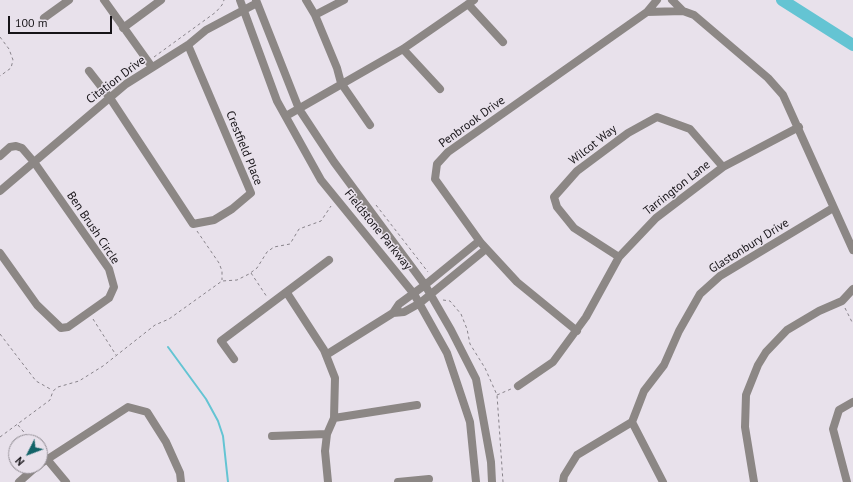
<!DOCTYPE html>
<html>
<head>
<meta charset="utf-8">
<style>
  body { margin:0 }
  #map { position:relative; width:853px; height:482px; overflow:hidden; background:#e8e1eb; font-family:"PT Sans",sans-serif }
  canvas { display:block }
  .north { position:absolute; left:8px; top:434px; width:40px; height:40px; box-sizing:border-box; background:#e8e1eb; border:1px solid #948f96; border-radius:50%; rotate:228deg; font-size:11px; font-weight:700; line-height:16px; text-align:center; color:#161317 }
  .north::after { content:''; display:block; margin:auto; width:14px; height:18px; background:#136368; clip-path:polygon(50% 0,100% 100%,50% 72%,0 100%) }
  .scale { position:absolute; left:8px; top:16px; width:104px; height:18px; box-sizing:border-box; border:2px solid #161317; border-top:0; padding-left:5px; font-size:12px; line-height:14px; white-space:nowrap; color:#161317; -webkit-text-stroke:3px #e8e1eb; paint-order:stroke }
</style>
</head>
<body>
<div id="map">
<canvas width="853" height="482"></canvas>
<div class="north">N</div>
<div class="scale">100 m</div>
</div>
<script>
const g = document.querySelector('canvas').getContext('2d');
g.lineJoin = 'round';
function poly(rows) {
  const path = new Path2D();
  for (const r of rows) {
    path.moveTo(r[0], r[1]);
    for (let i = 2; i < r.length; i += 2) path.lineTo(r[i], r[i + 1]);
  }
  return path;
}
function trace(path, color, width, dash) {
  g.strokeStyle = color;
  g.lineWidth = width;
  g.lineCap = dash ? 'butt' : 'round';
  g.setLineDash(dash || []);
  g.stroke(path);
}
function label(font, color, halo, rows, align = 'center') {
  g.font = font + ' "PT Sans",sans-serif';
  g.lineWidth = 3;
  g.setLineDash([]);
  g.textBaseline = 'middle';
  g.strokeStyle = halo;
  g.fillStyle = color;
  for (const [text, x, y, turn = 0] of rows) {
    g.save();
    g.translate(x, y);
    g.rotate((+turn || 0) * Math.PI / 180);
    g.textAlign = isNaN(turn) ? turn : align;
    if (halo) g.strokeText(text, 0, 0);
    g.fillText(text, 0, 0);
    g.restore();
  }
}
const stream = poly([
  [168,347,206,399,218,421,223,436,228,482]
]);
const river = poly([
  [782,0,853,45]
]);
const path = poly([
  [0,37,9,49,13,60,11,68,0,76],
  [154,57,216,12,222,5,224,0],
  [376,205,428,272],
  [197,231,219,263,222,271,222,280],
  [251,273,267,297],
  [443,300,450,301,461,314,467,329,470,344,485,368,497,395,503,482],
  [845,308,853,324],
  [93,319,116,355],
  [0,334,36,381,52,390],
  [497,395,511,389],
  [18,425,32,442],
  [0,437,50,400,53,391,58,387,79,381,103,366,155,325,169,319,222,281,237,280,249,274,257,268,267,252,274,247,290,244,299,229,321,221,331,206]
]);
const minor = poly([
  [104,0,152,67],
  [240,0,277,101,321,180,414,294,447,353,470,422,476,482],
  [256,0,299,109,334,162,425,285,451,330,476,379,491,462,492,482],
  [306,0,315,15,337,68,341,83,370,125],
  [672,0,683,11],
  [468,4,503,42],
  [647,12,657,0],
  [315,15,344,0],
  [44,18,69,0],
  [123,28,161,0],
  [403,49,440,89],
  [89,71,110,98,193,224,214,220,232,209,251,193,188,45],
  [286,116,403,49,474,0],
  [0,156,10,147,16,146,22,148,34,162,109,269,114,287,109,298,68,327,61,328,37,305,0,253],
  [0,191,126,84,188,45,206,30,257,3],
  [619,257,574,228,557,207,554,197,577,171,628,133,657,117,690,129,723,167],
  [287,293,324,350,335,378,334,418,327,434,325,451,328,482],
  [393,313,404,312,420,303,486,249],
  [577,331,517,282,481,243,435,179,437,164,448,152,647,12,683,11,694,15,768,78,783,95,853,250],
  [326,355,393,313,399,304,425,285,479,241],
  [234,359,221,341,329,260],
  [518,386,553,362,586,317,619,257,656,218,723,167,799,127],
  [334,418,417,405],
  [632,422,663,482],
  [272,436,327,434],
  [46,458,66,482],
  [40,464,128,407,147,412,166,442,180,473,181,482],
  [19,482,37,466],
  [398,482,429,479],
  [563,482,564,476,577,455,632,422,644,391,664,365,679,331,700,294,720,276,833,208],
  [754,482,745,427,746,395,758,365,766,352,787,330,819,311,842,301,853,289],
  [847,482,833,429,839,410,853,402]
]);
const streetNames = [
  ["Citation Drive",116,80,-37],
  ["Penbrook Drive",472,122,-36],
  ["Wilcot Way",593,145,-38],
  ["Crestfield Place",244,148,68],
  ["Tarrington Lane",677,188,-38],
  ["Ben Brush Circle",93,228,56],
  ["Fieldstone Parkway",378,230,51],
  ["Glastonbury Drive",749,246,-32]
];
trace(stream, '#64c4d3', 2);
trace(river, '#64c4d3', 12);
trace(path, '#88838a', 1, [3, 3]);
trace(minor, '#8c8785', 8);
label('12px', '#161317', '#e8e1eb', streetNames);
</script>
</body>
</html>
